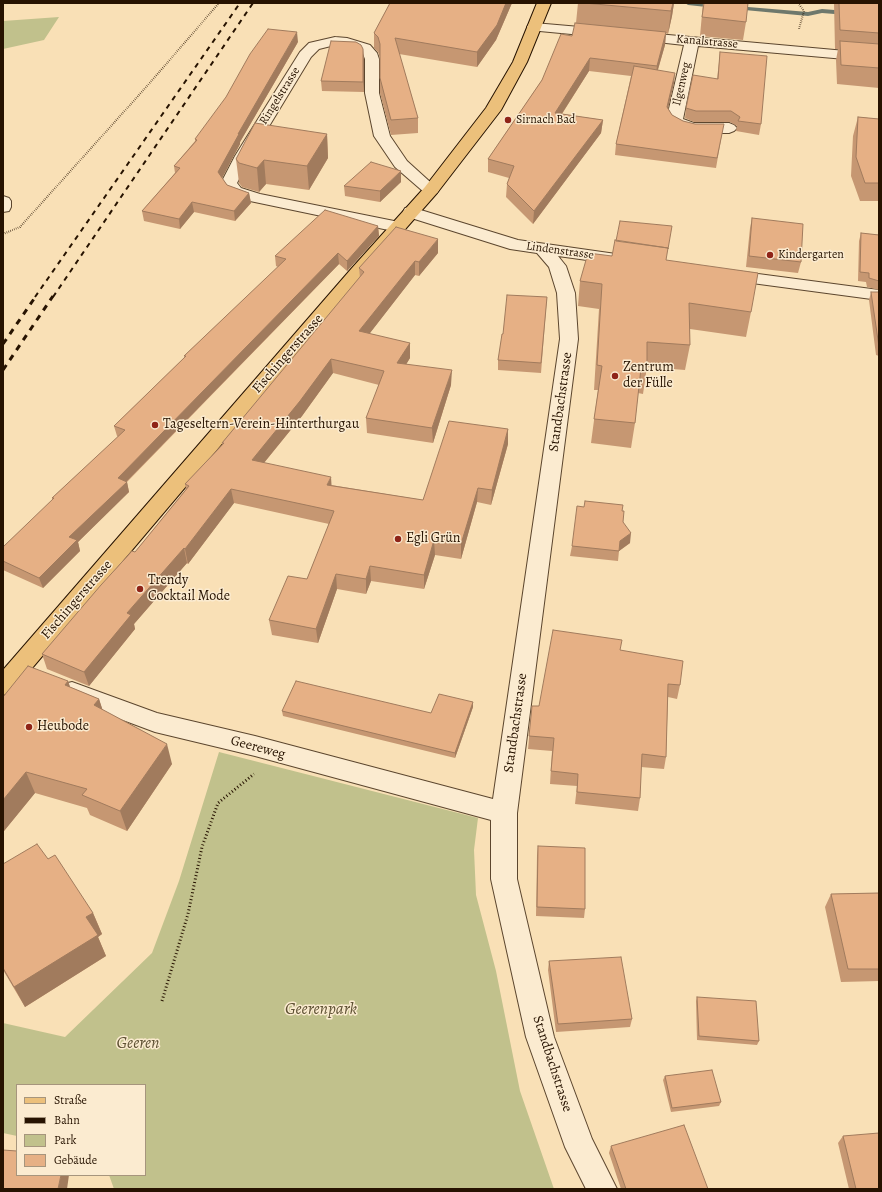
<!DOCTYPE html>
<html>
<head>
<meta charset="utf-8">
<style>
  body { margin:0 }
  #map { position:relative; width:882px; height:1192px; overflow:hidden; background:#f9e0b6; font-family:Alegreya,serif }
  canvas { display:block }
  .frame { position:absolute; inset:0; border:4px solid #271301; pointer-events:none }
  .legend { position:absolute; left:16px; top:1084px; width:130px; height:92px; box-sizing:border-box; background:#fbebd0; border:1px solid #a6957d; margin:0; padding:5px 7px; list-style:none; font-size:12px; color:#271301 }
  .legend li { display:flex; align-items:center; gap:8px; height:20px }
  .legend b { width:20px; border:1px solid #a6957d }
</style>
</head>
<body>
<div id="map">
<canvas width="882" height="1192"></canvas>
<div class="frame"></div>
<ul class="legend">
<li><b style="height:5px;background:#ecc07b"></b>Straße</li>
<li><b style="height:5px;background:#271301"></b>Bahn</li>
<li><b style="height:11px;background:#c1c18c"></b>Park</li>
<li><b style="height:11px;background:#e6b085"></b>Gebäude</li>
</ul>
</div>
<script>
const g = document.querySelector('canvas').getContext('2d');
g.lineJoin = 'round';
function fillPath(path, color) {
  g.fillStyle = color;
  g.fill(path, 'evenodd');
}
function poly(rows) {
  const path = new Path2D();
  for (const r of rows) {
    path.moveTo(r[0], r[1]);
    for (let i = 2; i < r.length; i += 2) path.lineTo(r[i], r[i + 1]);
  }
  return path;
}
function trace(path, color, width, dash) {
  g.strokeStyle = color;
  g.lineWidth = width;
  g.lineCap = dash ? 'butt' : 'round';
  g.setLineDash(dash || []);
  g.stroke(path);
}
function label(font, color, halo, rows, align = 'center') {
  g.font = font + ' Alegreya,serif';
  g.lineWidth = 3;
  g.setLineDash([]);
  g.textBaseline = 'middle';
  g.strokeStyle = halo;
  g.fillStyle = color;
  for (const [text, x, y, turn = 0] of rows) {
    g.save();
    g.translate(x, y);
    g.rotate((+turn || 0) * Math.PI / 180);
    g.textAlign = isNaN(turn) ? turn : align;
    if (halo) g.strokeText(text, 0, 0);
    g.fillText(text, 0, 0);
    g.restore();
  }
}
const green = poly([
  [59,17,44,40,3,49,3,21],
  [219,752,478,818,474,850,476,895,496,971,520,1091,554,1189,114,1189,109,1175,145,1175,145,1085,17,1085,17,1136,3,1133,3,1023,65,1037,152,953,179,881]
]);
const stream = poly([
  [685,3,705,3,719,6,716,8,688,5,685,3],
  [736,6,808,12,822,9,847,11,850,13,847,15,822,13,808,16,734,9,733,8,736,6]
]);
const pathFar1 = poly([
  [798,3,804,11,799,29],
  [3,234,20,227,148,85,219,3]
]);
const path = poly([
  [162,1001,188,914,202,847,218,803,254,774]
]);
const minor = poly([
  [534,23,603,29,608,30,610,33,608,36,603,37,529,30,527,27,529,24,534,23],
  [635,32,879,54,879,62,698,46,683,119,694,123,729,123,734,125,737,128,734,131,729,133,694,133,682,130,671,124,667,117,684,45,630,39,628,36,630,33,635,32],
  [335,37,347,38,370,45,377,53,379,59,379,93,390,136,407,161,439,190,437,193,431,195,425,193,395,167,374,136,365,93,365,59,363,54,360,51,345,46,335,45,319,49,311,57,251,156,237,183,241,188,260,194,404,223,406,227,404,231,398,232,250,201,229,194,221,183,235,156,300,52,309,43,335,37],
  [3,196,9,198,11,201,11,207,9,211,3,212,3,196],
  [411,207,518,240,616,254,622,255,625,259,622,263,616,264,558,256,566,266,575,293,578,339,517,813,517,879,554,1037,592,1139,617,1189,586,1189,565,1147,526,1037,491,879,491,820,255,756,155,732,64,698,60,691,64,684,72,682,157,713,255,736,493,799,560,339,557,293,549,267,537,253,510,249,405,216,403,212,405,208,411,207],
  [728,270,879,290,879,300,722,279,719,275,722,271,728,270]
]);
const major = poly([
  [537,3,551,3,527,62,501,110,437,193,364,276,11,693,3,695,3,670,352,268,425,187,486,108,513,62,537,3]
]);
const railFar1 = poly([
  [35,297,240,3],
  [53,297,253,3]
]);
const rail = poly([
  [3,344,36,296],
  [3,370,53,296]
]);
const wall = poly([
  [390,3,512,3,496,40,477,67,399,54,418,118,418,133,391,135,380,93,380,57,378,52,374,48,374,33],
  [578,3,674,3,672,16,668,34,666,33,665,45,658,70,674,83,668,108,672,115,683,121,722,134,716,168,615,155,616,144,631,76,589,71,562,114,603,120,601,133,533,224,506,197,507,184,509,178,488,172,488,159,572,36,576,23],
  [703,3,763,3,763,4,748,3,746,22,743,40,700,36],
  [834,3,879,3,879,88,837,84,836,60,838,49,835,49],
  [298,42,240,142,240,144,222,178,227,185,249,193,251,203,235,221,194,212,180,229,144,221,142,211,175,173,174,166,195,141,195,139],
  [363,49,364,92,322,91,321,81],
  [720,52,761,124,759,135,736,131,737,126,730,122,694,122,685,118,686,108,717,79,719,62],
  [858,117,879,119,879,201,860,201,851,176,853,136],
  [327,134,328,158,309,190,266,184,259,192,242,187,239,183,236,159],
  [401,182,380,202,345,196,344,186],
  [752,218,801,262,798,273,746,267,750,228],
  [378,226,379,236,347,271,339,264,127,482,129,492,78,542,80,551,43,588,3,570,3,547,53,500,52,498,118,437,117,436,114,426,185,357,184,356,278,267,276,266,275,256],
  [861,233,879,235,879,290,867,287,866,282,858,281,859,241],
  [438,253,419,276,415,275,369,334,410,343,410,358,406,364,451,385,433,443,367,433,366,418,379,385,333,373,302,416,264,463,331,485,423,500,508,429,508,444,491,505,477,502,461,559,435,555,424,589,371,581,366,594,337,589,318,643,272,635,269,620,307,579,329,524,234,503,188,564,187,563,134,624,135,629,89,686,47,669,42,654,135,552,186,489,185,484,222,446,222,443,360,278,359,268],
  [612,256,666,260,751,312,746,337,690,329,690,345,685,370,647,367,643,394,638,393,635,423,631,448,591,443,598,390,594,390,599,309,578,306,580,281],
  [871,292,879,292,879,356,876,355,869,300],
  [547,297,541,373,498,370,498,360,503,334],
  [622,511,623,522,630,543,619,551,618,561,570,556,572,546],
  [620,650,680,685,677,699,668,697,666,757,664,769,641,767,640,798,638,811,575,804,577,786,550,784,552,751,528,749,532,706,539,706],
  [68,681,70,687,99,699,102,709,172,764,127,831,90,815,87,808,35,793,4,831,3,831,3,697],
  [473,707,455,758,283,716,282,711,431,713],
  [538,846,585,909,584,918,536,916,537,855],
  [48,859,93,913,102,934,98,937,106,956,25,1007,3,970,3,864],
  [879,893,879,981,841,982,825,907,831,894],
  [549,961,632,1019,630,1027,556,1032,548,970],
  [697,997,759,1041,757,1045,697,1040,696,1001],
  [665,1076,721,1102,719,1106,671,1112,663,1080],
  [843,1136,879,1189,849,1189,838,1143],
  [611,1146,708,1189,621,1189,609,1153]
]);
const shadedWall = poly([
  [506,3,512,3,496,40,477,67,477,52],
  [673,3,674,3,672,16,668,34,671,11],
  [297,32,298,42,240,142,240,144,220,182,218,172,238,134],
  [666,32,665,45,655,79,657,66],
  [363,49,364,59,364,92,363,82],
  [590,58,589,71,554,126,555,113],
  [675,73,674,83,666,117,667,107],
  [603,120,601,133,533,224,534,211],
  [327,134,328,158,309,190,307,166],
  [264,160,266,184,259,192,257,168],
  [401,171,401,182,380,202,380,191],
  [249,193,251,203,235,221,234,211],
  [192,202,194,212,180,229,179,219],
  [378,226,379,236,347,271,347,261],
  [438,239,438,253,419,276,419,262],
  [338,253,339,264,124,484,127,482,129,492,78,542,80,551,43,588,39,578,69,537,118,478],
  [415,261,415,275,360,346,359,331],
  [410,343,410,358,398,378,397,363],
  [331,359,333,373,302,416,254,475,252,460],
  [452,370,451,385,433,443,432,428],
  [508,429,508,444,491,505,492,490],
  [331,477,332,492,327,485],
  [478,488,477,502,461,559,461,544],
  [231,489,234,503,188,564,185,549],
  [631,533,630,543,619,551,620,541],
  [434,540,435,555,424,589,424,575],
  [184,548,187,563,134,624,135,629,89,686,84,672,127,613],
  [370,566,371,581,366,594,366,579],
  [336,574,337,589,318,643,316,629],
  [68,681,75,702,65,685],
  [99,699,106,720,94,705],
  [473,702,473,707,455,758,455,753],
  [167,744,172,764,127,831,120,811],
  [26,772,35,793,4,831,3,830,3,800],
  [93,913,102,934,98,937,106,956,25,1007,14,987,86,917],
  [61,1175,69,1175,67,1189,58,1189]
]);
const building = poly([
  [390,3,506,3,497,25,477,52,395,38,418,118,391,120,380,78,380,44,378,37,374,33,390,3],
  [584,3,673,3,671,11,584,3],
  [704,3,748,3,746,22,702,17,704,3],
  [839,3,879,3,879,33,840,30,839,3],
  [575,23,666,32,657,66,590,58,555,113,603,120,534,211,507,184,514,166,488,159,542,80,561,34,572,36,575,23],
  [268,29,297,32,238,134,239,134,218,172,227,185,249,193,234,211,192,202,179,219,142,211,180,168,174,166,197,140,195,139,226,97,250,54,268,29],
  [331,41,356,42,361,45,363,49,363,82,321,81,331,41],
  [840,41,879,44,879,68,841,65,840,41],
  [720,52,767,56,761,124,738,121,740,117,731,111,696,111,686,108,693,75,718,79,720,52],
  [634,66,675,73,667,107,672,115,683,121,695,124,724,124,717,158,616,144,634,66],
  [858,117,879,119,879,183,865,183,856,157,858,117],
  [255,123,327,134,307,166,264,160,257,168,239,163,236,159,255,123],
  [371,162,401,171,380,191,344,186,371,162],
  [325,210,378,226,347,261,338,253,118,478,127,482,69,537,77,540,39,578,3,561,3,547,54,498,52,498,125,430,114,426,186,356,184,356,286,259,275,256,325,210],
  [752,218,803,224,801,262,749,256,752,218],
  [620,221,672,226,668,249,668,248,616,241,620,221],
  [396,227,438,239,419,262,415,261,359,331,410,343,397,363,452,370,432,428,366,418,384,371,331,359,300,401,252,460,331,477,327,485,423,500,449,421,508,429,492,490,478,488,461,544,434,540,424,575,370,566,366,579,336,574,316,629,269,620,288,576,307,579,334,511,231,489,185,549,184,548,127,613,131,615,84,672,42,654,101,585,132,551,135,552,189,486,185,484,224,443,222,443,364,272,359,268,396,227],
  [861,233,879,235,879,281,869,278,869,273,860,272,861,233],
  [615,240,668,248,666,260,758,273,751,312,689,303,690,345,647,342,647,369,641,368,635,423,594,419,602,366,597,365,602,284,580,281,588,253,612,256,615,240],
  [871,292,879,292,879,347,871,292],
  [507,295,547,297,541,363,498,360,502,334,503,334,507,295],
  [585,501,623,505,622,511,624,511,623,522,631,533,620,541,619,551,572,546,577,506,584,507,585,501],
  [553,630,622,640,620,650,683,661,680,685,668,684,666,757,642,754,640,798,577,792,578,774,551,771,554,738,529,736,532,706,539,706,553,630],
  [28,666,68,681,65,685,99,699,94,705,167,744,120,811,82,795,87,789,26,772,3,800,3,697,28,666],
  [296,681,431,713,439,694,473,702,455,753,282,711,296,681],
  [37,844,48,859,55,855,93,913,86,917,98,935,14,987,3,968,3,864,37,844],
  [538,846,585,848,585,909,537,907,538,846],
  [879,893,879,969,848,969,831,894,879,893],
  [621,957,632,1019,558,1024,549,961,621,957],
  [697,997,756,1001,759,1041,699,1036,697,997],
  [712,1070,721,1102,672,1108,665,1076,712,1070],
  [684,1125,708,1189,626,1189,611,1146,684,1125],
  [879,1133,879,1189,856,1189,843,1136,879,1133],
  [3,1150,17,1151,17,1175,61,1175,58,1189,3,1189,3,1150]
]);
const markers = [
  [508,120,4,"#8f2418"],
  [770,255,4,"#8f2418"],
  [615,376,4,"#8f2418"],
  [155,425,4,"#8f2418"],
  [398,539,4,"#8f2418"],
  [140,589,4,"#8f2418"],
  [29,727,4,"#8f2418"]
];
const farStreetnames = [
  ["Kanalstrasse",707,42,5],
  ["Ilgenweg",682,84,-77],
  ["Ringelstrasse",280,96,-58],
  ["Lindenstrasse",560,251,8]
];
const farPoinames = [
  ["Sirnach Bad",516,120],
  ["Kindergarten",778,255]
];
const streetNames = [
  ["Fischingerstrasse",288,354,-49],
  ["Standbachstrasse",561,402,-82],
  ["Fischingerstrasse",77,600,-49],
  ["Standbachstrasse",516,723,-82],
  ["Geereweg",258,748,15],
  ["Standbachstrasse",552,1064,72]
];
const poiNames = [
  ["Zentrum",623,368],
  ["der Fülle",623,384],
  ["Tageseltern-Verein-Hinterthurgau",163,425],
  ["Egli Grün",406,539],
  ["Trendy",148,581],
  ["Cocktail Mode",148,597],
  ["Heubode",37,727]
];
const nearParknames = [
  ["Geerenpark",321,1010],
  ["Geeren",138,1044]
];
fillPath(green, '#c1c18c');
fillPath(stream, '#6e786c');
trace(minor, '#5c462e', 2);
trace(major, '#271301', 2);
trace(pathFar1, '#271301', 2, [0.5, 1.5]);
trace(path, '#271301', 3, [1, 2.5]);
fillPath(minor, '#fbebd0');
fillPath(major, '#ecc07b');
trace(railFar1, '#271301', 2, [5, 5]);
trace(rail, '#271301', 3, [6, 6]);
fillPath(wall, '#c69772');
fillPath(shadedWall, '#a17b5d');
fillPath(building, '#e6b085');
trace(building, '#a17b5d', 1);
for (const [x, y, r, color] of markers) {
  const dot = new Path2D();
  dot.arc(x, y, r, 0, 2 * Math.PI);
  g.fillStyle = color;
  g.fill(dot);
  trace(dot, '#fbebd0', 1.5);
}
label('12px', '#271301', '#fbebd0', farStreetnames);
label('12px', '#271301', '#fbebd0', farPoinames, 'left');
label('14px', '#271301', '#fbebd0', streetNames);
label('14px', '#271301', '#fbebd0', poiNames, 'left');
label('italic 17px', '#5d5032', '#fbebd0', nearParknames);
</script>
</body>
</html>
